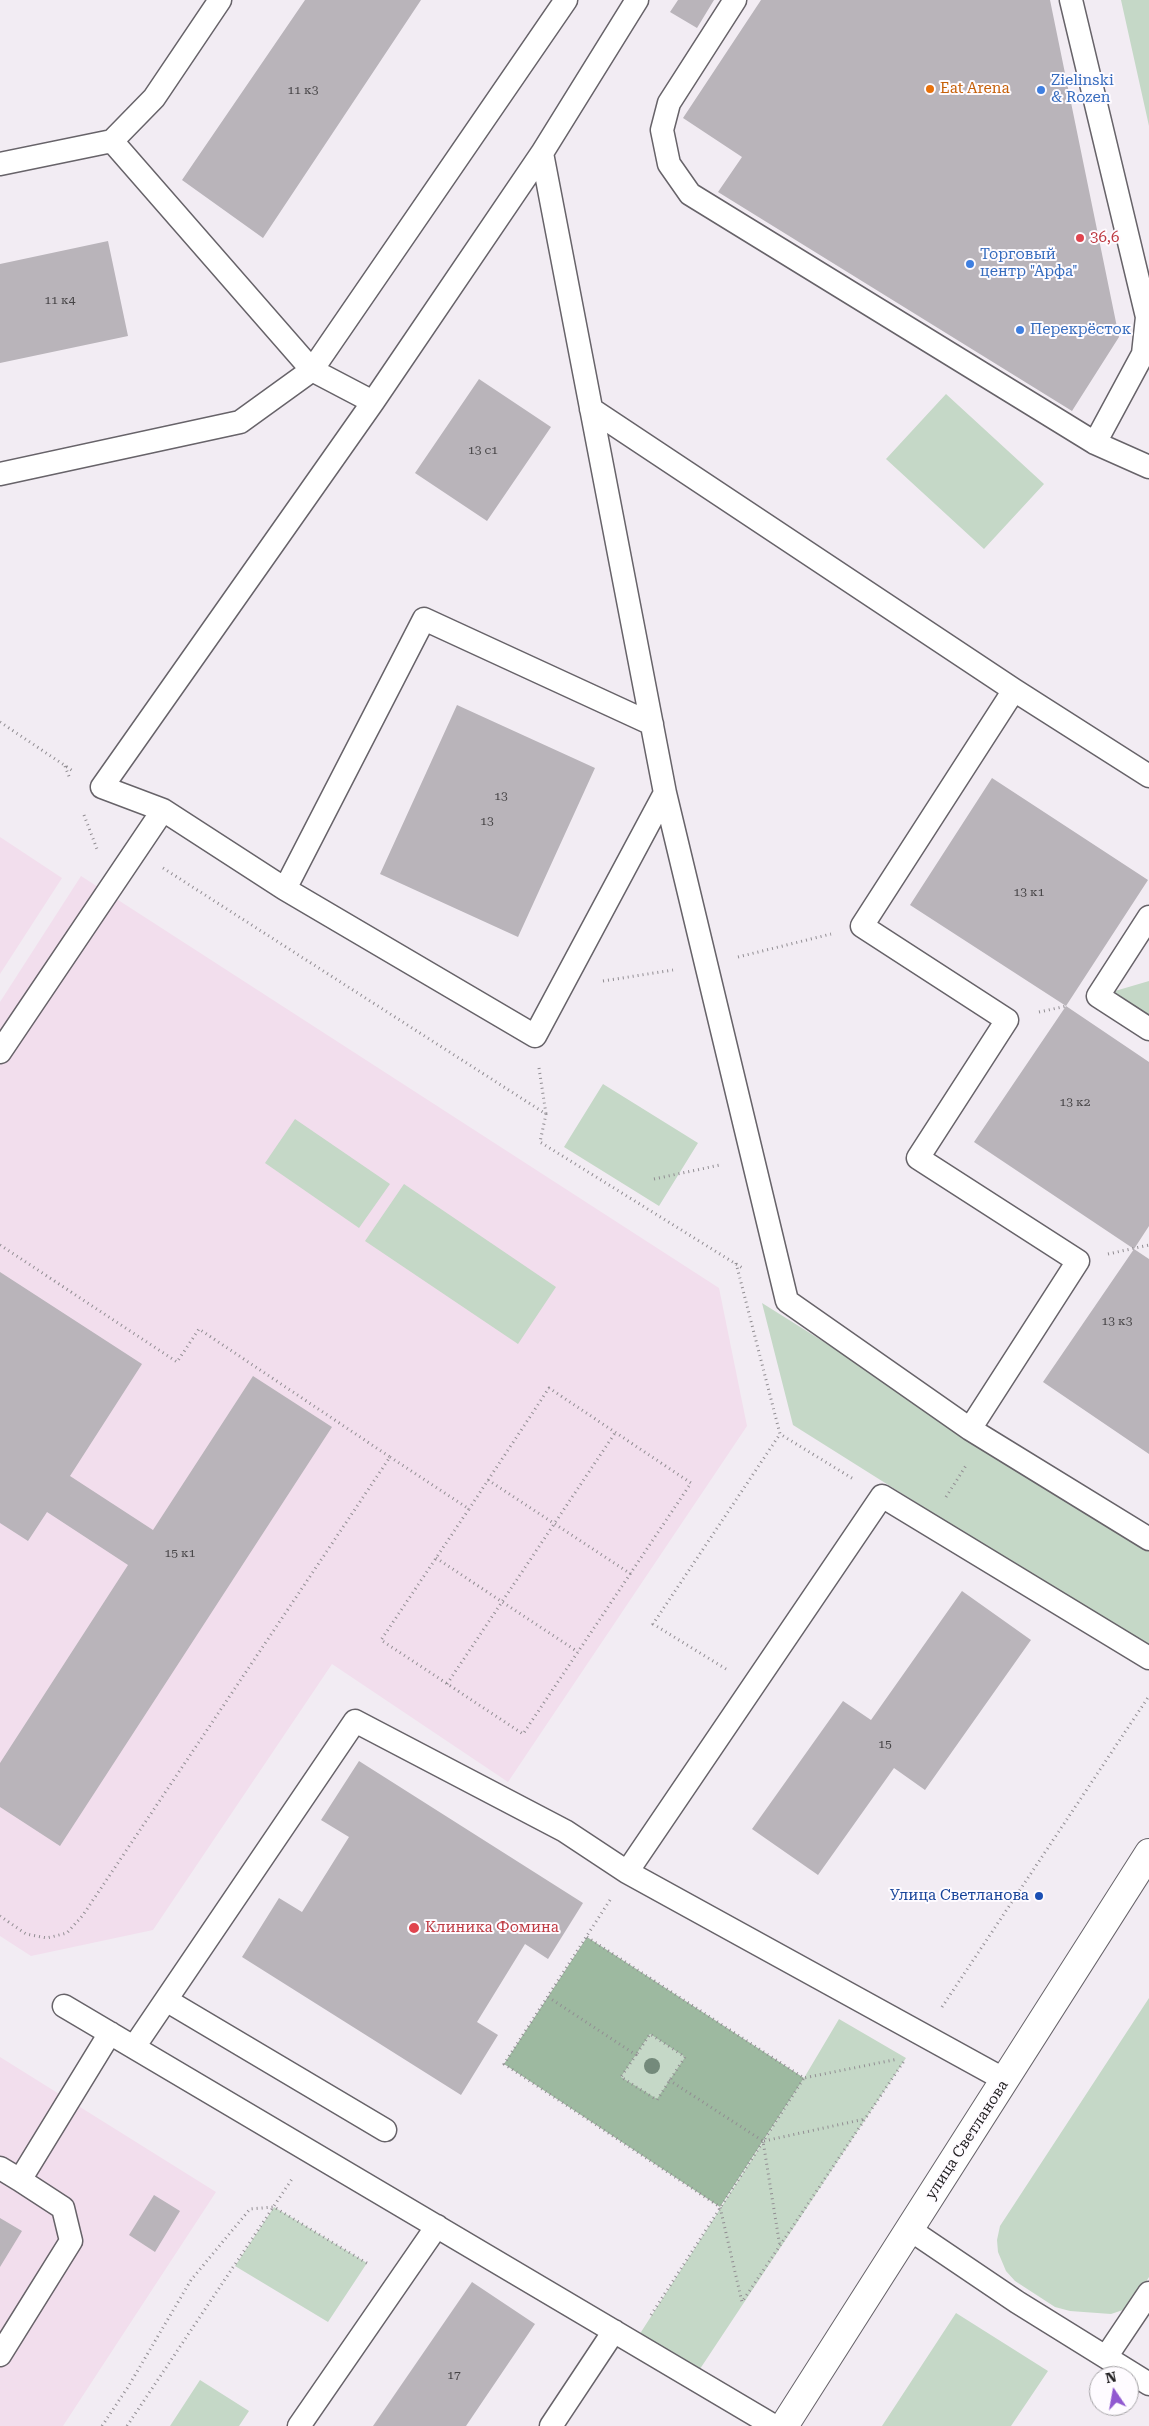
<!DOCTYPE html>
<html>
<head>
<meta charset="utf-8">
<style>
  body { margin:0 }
  #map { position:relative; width:1149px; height:2426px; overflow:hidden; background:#f2ecf3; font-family:"Roboto Serif",serif }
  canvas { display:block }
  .north { position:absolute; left:1089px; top:2366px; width:50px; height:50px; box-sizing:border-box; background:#fefbff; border:1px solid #a5a3a6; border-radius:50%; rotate:348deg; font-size:14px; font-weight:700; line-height:20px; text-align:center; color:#201e20 }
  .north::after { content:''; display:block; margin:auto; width:18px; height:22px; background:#9058d0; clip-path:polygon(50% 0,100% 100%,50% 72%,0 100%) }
</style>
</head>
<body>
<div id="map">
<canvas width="1149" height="2426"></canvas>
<div class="north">N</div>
</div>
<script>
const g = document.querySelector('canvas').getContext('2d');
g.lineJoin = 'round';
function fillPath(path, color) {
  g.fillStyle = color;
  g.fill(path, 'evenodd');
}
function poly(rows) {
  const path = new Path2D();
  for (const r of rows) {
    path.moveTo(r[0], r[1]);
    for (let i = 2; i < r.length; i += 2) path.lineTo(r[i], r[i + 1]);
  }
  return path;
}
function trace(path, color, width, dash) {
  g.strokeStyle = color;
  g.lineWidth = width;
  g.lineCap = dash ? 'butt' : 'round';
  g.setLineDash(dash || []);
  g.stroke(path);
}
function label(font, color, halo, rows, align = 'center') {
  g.font = font + ' "Roboto Serif",serif';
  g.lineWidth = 4;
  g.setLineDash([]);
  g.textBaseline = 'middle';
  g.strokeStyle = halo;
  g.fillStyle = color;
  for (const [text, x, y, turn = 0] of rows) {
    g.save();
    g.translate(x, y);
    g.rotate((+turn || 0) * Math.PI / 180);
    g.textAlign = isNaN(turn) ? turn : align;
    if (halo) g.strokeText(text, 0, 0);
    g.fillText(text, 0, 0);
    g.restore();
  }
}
const education = poly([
  [0,837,62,878,0,974],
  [81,876,719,1288,747,1426,508,1782,332,1664,153,1930,31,1956,0,1936,0,1002],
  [0,2057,216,2192,63,2426,0,2426]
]);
const green = poly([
  [1121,0,1149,0,1149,126],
  [946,394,1044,484,984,549,886,459],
  [1149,981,1149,1029,1098,996],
  [603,1084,698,1143,659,1206,564,1147],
  [295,1119,390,1184,359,1228,265,1163],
  [404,1184,556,1287,518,1344,365,1241],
  [762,1303,1149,1546,1149,1649,793,1425],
  [1149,1998,1149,2277,1134,2300,1123,2310,1111,2314,1070,2311,1055,2307,1015,2281,1006,2271,998,2252,997,2240,1000,2226],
  [839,2019,906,2058,694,2378,634,2343,804,2078],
  [650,2034,685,2057,657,2100,621,2077],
  [274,2207,367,2263,328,2322,235,2266],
  [956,2313,1048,2371,1011,2426,882,2426],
  [200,2380,249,2411,239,2426,170,2426]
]);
const forest = poly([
  [587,1937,804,2078,720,2207,504,2064],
  [650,2034,685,2057,657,2099,621,2077]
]);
const building = poly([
  [305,0,421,0,263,238,182,180],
  [678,0,714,0,697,28,670,12],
  [761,0,1050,0,1119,337,1072,411,718,192,742,157,683,118],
  [108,241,128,336,0,363,0,264],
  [479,379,551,427,487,521,415,473],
  [457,705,595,768,518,937,380,874],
  [992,778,1148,880,1066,1006,1149,1062,1149,1226,1134,1249,974,1142,1066,1006,910,905],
  [1134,1249,1149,1259,1149,1454,1043,1382],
  [0,1272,142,1364,70,1476,153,1530,253,1376,332,1427,60,1846,0,1807,0,1763,128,1565,47,1512,28,1541,0,1523],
  [962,1591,1031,1640,925,1790,894,1768,818,1875,752,1829,843,1701,871,1720],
  [359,1761,583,1903,548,1959,525,1944,477,2022,498,2035,461,2095,242,1957,279,1898,302,1912,349,1837,321,1820],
  [154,2195,180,2211,155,2252,129,2235],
  [0,2218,22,2231,0,2267],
  [472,2282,535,2324,466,2426,373,2426]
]);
const path = poly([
  [0,722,73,771],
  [65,766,70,779],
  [84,815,97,849],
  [163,868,546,1114,540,1142,744,1269],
  [738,957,831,934],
  [603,981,673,970],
  [1039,1012,1067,1006],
  [539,1068,546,1114],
  [654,1179,720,1165],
  [0,1245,177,1362,199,1329,390,1457,83,1915,67,1933,47,1938,26,1934,0,1916],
  [1108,1254,1149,1245],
  [736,1263,780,1434,855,1480],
  [390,1457,469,1509,381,1640,523,1734,691,1483,549,1388,469,1509],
  [488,1480,631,1574],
  [946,1497,967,1464],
  [436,1558,578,1652],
  [726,1669,653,1624,780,1434],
  [447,1684,615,1433],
  [610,1900,504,2064,720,2207,742,2302,904,2061],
  [587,1937,804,2078,898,2059],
  [548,1997,636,2055,621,2077,657,2100,685,2057,650,2034,636,2055],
  [942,2007,1149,1696],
  [669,2080,763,2141,780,2247],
  [764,2141,865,2119],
  [651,2315,804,2078],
  [102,2426,128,2387,191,2280,250,2209,274,2207,370,2265],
  [127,2426,292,2179]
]);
const lane = poly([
  [735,0,669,103,662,130,669,164,690,194,1095,443,1149,467],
  [1071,0,1147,317,1143,354,1095,443],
  [112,141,312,370,373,402],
  [542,153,665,793,787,1301,970,1429,1149,1539],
  [0,164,112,141,154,98,220,0],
  [591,409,1014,690,1149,776],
  [0,474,240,422,312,370,566,0],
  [652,724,424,619,285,889,535,1036,665,793],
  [285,889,163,810,102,787,373,402,542,153,637,0],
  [1149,917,1098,996,1149,1029],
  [0,1052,163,810],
  [970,1429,1078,1261,918,1158,1007,1020,862,926,1014,690],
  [627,1872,882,1496,1149,1658],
  [166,2000,385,2130],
  [64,2006,774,2426],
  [134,2047,355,1721,565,1831,627,1872,1005,2080],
  [0,2168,20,2180,110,2033],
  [909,2229,1017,2302,1149,2384],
  [0,2355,71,2241,63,2208,20,2180],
  [1106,2357,1149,2293],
  [299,2426,437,2226],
  [551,2426,614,2331]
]);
const secondary = poly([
  [784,2426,1149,1853]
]);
const trees = [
  [652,2066]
];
const markers = [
  [930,89,5,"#e8710a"],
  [1041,90,5,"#3f7fe0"],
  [1080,238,5,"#e0444e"],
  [970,264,5,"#3f7fe0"],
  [1020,330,5,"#3f7fe0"],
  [1039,1896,5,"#1a4fb4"],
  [414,1928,6,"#e0444e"]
];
const numberNames = [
  ["11 к3",303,90],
  ["11 к4",60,300],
  ["13 с1",483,450],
  ["13",501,796],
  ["13",487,821],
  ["13 к1",1029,892],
  ["13 к2",1075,1102],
  ["13 к3",1117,1321],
  ["15 к1",180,1553],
  ["15",885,1744],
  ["17",454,2375]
];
const shopNames = [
  ["Zielinski",1051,81],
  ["& Rozen",1051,98],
  ["Торговый",980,255],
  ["центр \"Арфа\"",980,272],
  ["Перекрёсток",1030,330]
];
const foodNames = [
  ["Eat Arena",940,89]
];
const healthNames = [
  ["36,6",1090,238],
  ["Клиника Фомина",425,1928]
];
const transitNames = [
  ["Улица Светланова",1029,1896]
];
const streetNames = [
  ["улица Светланова",967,2140,-57]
];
fillPath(education, '#f2deed');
fillPath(green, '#c5d8c7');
fillPath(forest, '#9db9a0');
fillPath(building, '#b9b4ba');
trace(lane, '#676369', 25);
trace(secondary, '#676369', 30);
trace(path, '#918d92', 3, [1, 4]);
trace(lane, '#fff', 22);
trace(secondary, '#fff', 28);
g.fillStyle = '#748a7b';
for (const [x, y] of trees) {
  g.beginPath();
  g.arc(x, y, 8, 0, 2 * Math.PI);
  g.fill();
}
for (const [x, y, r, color] of markers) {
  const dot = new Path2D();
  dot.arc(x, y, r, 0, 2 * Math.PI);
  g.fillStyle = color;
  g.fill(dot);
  trace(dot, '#fefbff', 2);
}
label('12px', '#464446', null, numberNames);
label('15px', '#366cbe', '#fefbff', shopNames, 'left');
label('15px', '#c56008', '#fefbff', foodNames, 'left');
label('15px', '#be3a42', '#fefbff', healthNames, 'left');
label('15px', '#164399', '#fefbff', transitNames, 'right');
label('15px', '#201e20', '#fefbff', streetNames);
</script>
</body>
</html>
